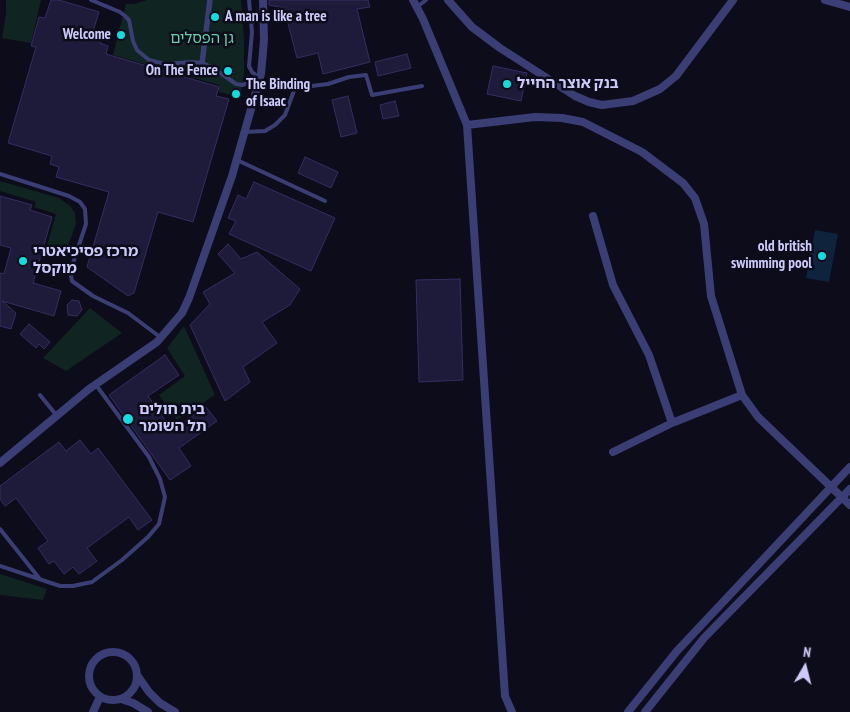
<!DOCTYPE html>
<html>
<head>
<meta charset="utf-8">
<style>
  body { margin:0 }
  #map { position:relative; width:850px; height:712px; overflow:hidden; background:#0d0c1a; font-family:"PT Sans Narrow",sans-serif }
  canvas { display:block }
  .north { position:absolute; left:780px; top:642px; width:50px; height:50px; -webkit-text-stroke:4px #0d0c1a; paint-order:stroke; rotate:8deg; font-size:14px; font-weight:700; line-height:20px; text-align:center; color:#cccafa }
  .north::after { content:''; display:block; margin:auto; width:18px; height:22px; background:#cccafa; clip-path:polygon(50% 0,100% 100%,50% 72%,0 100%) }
</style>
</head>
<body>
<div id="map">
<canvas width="850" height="712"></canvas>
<div class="north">N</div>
</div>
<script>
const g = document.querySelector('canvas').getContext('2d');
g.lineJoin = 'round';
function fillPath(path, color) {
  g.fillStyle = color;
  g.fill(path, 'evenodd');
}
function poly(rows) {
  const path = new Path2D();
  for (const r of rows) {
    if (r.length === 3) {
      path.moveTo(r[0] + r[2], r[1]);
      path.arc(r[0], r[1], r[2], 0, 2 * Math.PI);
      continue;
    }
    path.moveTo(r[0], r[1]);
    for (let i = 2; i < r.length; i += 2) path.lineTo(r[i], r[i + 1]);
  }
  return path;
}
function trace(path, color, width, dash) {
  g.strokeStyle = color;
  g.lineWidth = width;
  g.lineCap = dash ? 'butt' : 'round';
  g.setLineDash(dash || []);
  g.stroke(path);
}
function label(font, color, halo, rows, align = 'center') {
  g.font = font + ' "PT Sans Narrow","Noto Sans Hebrew",sans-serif';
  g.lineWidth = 5;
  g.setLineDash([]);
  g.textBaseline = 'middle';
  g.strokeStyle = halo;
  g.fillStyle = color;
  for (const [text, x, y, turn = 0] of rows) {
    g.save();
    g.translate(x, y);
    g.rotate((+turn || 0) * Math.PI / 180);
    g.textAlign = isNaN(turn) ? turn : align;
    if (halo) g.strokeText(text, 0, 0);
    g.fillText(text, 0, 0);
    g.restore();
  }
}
const green = poly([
  [6,0,41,0,31,43,2,38,6,13],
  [147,0,241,0,244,39,244,73,240,97,219,92,219,85,113,55,126,4,135,4],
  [0,181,59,198,69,205,75,213,76,224,65,254,46,249,56,214,34,207,36,202,0,191],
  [90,308,122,333,66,371,43,358],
  [184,326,215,395,177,420,159,395,185,376,167,348],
  [0,574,47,589,43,600,0,595]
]);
const water = poly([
  [815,230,838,234,829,282,806,278]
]);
const building = poly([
  [51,0,59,0,99,12,92,35,102,37,100,43,108,46,106,54,219,87,216,96,229,99,193,222,158,212,134,293,128,296,87,267,109,192,56,177,59,167,50,164,52,156,8,143,36,47,31,46,39,17,45,18,51,0],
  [269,0,368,0,370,7,357,9,370,62,323,74,318,53,297,58,284,8,269,5,269,0],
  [407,54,411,68,378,76,375,62,407,54],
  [493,66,527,73,521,101,487,94,493,66],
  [348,96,357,133,341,137,332,100,348,96],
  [395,101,399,116,383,119,380,105,395,101],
  [305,157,338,172,331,188,298,173,305,157],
  [254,182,335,218,311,271,229,234,236,221,228,218,238,195,246,199,254,182],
  [0,196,32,205,30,210,52,217,33,283,61,291,54,316,2,301,16,313,11,329,0,326,0,273,4,274,11,248,0,245,0,196],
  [228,244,241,259,257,252,300,289,290,305,262,322,277,343,243,367,250,382,225,401,190,325,210,304,203,292,235,273,218,254,228,244],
  [460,279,463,380,419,382,416,280,460,279],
  [72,300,79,301,82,310,77,316,68,315,67,305,72,300],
  [29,324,50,342,44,349,39,344,36,348,20,334,29,324],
  [165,355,179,375,148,396,172,430,206,407,217,421,179,448,191,466,170,480,109,395,165,355],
  [80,440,91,454,98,448,152,520,138,530,129,517,87,548,97,561,79,574,73,567,64,574,54,561,49,564,38,548,48,541,16,498,5,506,0,499,0,486,59,442,66,451,80,440]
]);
const service = poly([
  [91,0,120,12,125,16,129,20,133,41,137,50,149,60,165,64,192,62,202,63,212,67,236,84,243,85,257,76],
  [249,0,252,32,249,66,252,72,258,77],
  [417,7,426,0],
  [245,132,265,131,275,125,285,115,295,88,328,84,349,77,366,75,372,95,422,86],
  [237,160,325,201],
  [0,174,69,196,80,202,85,209,86,224,72,266,71,276,72,281,93,296,128,313,160,337],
  [40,395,57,416],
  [0,529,39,578],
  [0,566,60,586,73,586,92,582,122,560,148,537,159,524,165,497,160,479,149,457,96,385]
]);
const pedestrian = poly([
  [202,63,210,0]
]);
const minor = poly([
  [413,0,423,19,467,125,505,696,512,712],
  [448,0,472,27,500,48,575,96,589,102,602,105,633,101,660,89,676,76,733,0],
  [825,0,850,7],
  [467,125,535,117,562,118,583,122,642,152,683,183,695,198,704,224,711,296,742,395,758,417,850,505],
  [593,216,613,285,649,355,672,423],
  [613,452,672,423,742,395],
  [0,463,89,389,157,342,182,313,189,298,232,176,261,74,264,40,263,0],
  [113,676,24],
  [137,675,149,692,160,703,175,712],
  [121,699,133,703,148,712],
  [93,712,100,697],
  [628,712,677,651,850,467],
  [645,712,704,638,850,489]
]);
const markers = [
  [215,17,5,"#14dbdd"],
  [121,35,5,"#14dbdd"],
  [228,71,5,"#14dbdd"],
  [507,84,5,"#14dbdd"],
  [236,94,5,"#14dbdd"],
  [822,256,5,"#14dbdd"],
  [23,261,5,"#14dbdd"],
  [128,419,6,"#14dbdd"]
];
const poiNames = [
  ["A man is like a tree",225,17],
  ["Welcome",111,35,"right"],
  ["On The Fence",218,71,"right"],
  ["בנק אוצר החייל",517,84],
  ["The Binding",246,85],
  ["of Isaac",246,102],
  ["old british",812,247,"right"],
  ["swimming pool",812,264,"right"],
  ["מרכז פסיכיאטרי",33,252],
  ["מוקסל",33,269],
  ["בית חולים",139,410],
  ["תל השומר",139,427]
];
const parkNames = [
  ["גן הפסלים",202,39]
];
fillPath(green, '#102421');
fillPath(water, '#0f243c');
fillPath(building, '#1e1a39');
trace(building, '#342e63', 1);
trace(service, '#3b3e75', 4);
trace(pedestrian, '#3b3e75', 5.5);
trace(minor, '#3b3e75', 8);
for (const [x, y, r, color] of markers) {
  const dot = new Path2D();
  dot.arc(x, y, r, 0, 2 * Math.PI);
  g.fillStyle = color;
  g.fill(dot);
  trace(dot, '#0d0c1a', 2);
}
label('bold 15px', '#cccafa', '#0d0c1a', poiNames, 'left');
label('15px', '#5ed2ab', '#0d0c1a', parkNames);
</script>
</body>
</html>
